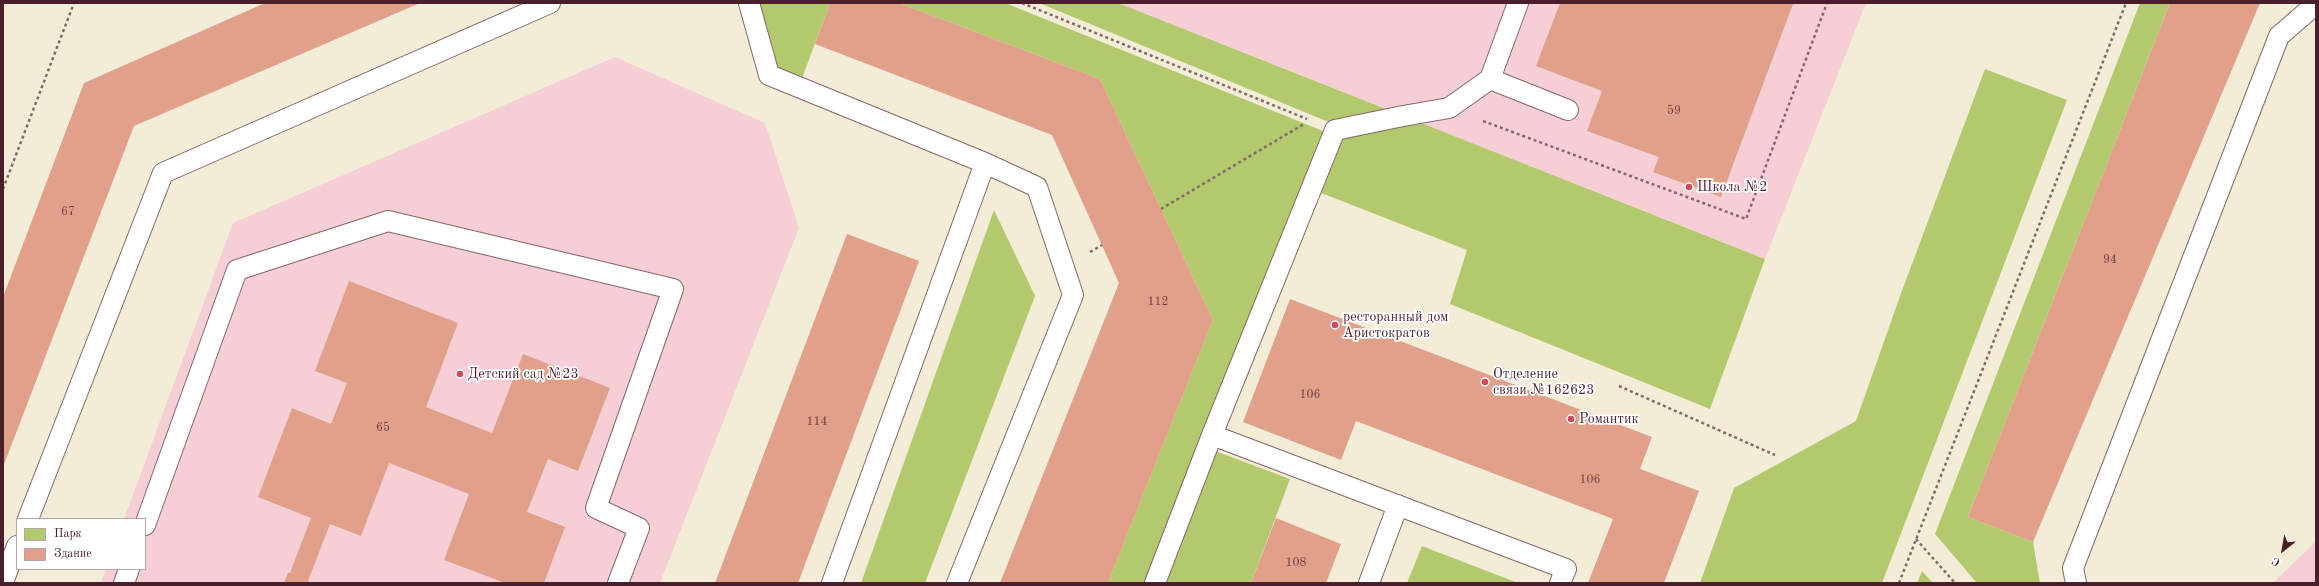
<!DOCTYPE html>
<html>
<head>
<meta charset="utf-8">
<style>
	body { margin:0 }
	#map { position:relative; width:2319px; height:586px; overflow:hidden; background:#f3edd8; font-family:"Old Standard TT",serif }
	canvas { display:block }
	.frame { position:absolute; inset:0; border:4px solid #4a1f2b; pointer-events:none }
	.legend { position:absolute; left:16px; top:518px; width:130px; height:52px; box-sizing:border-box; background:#fff; border:1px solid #b7a5aa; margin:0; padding:5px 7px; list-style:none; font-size:12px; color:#4a1f2b }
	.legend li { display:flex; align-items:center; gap:8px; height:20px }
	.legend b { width:20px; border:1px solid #b7a5aa }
	.north { position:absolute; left:2263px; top:530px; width:40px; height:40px; -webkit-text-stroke:3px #fff; paint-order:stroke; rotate:211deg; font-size:11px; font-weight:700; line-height:16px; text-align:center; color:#4a1f2b }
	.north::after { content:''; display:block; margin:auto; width:14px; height:18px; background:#4a1f2b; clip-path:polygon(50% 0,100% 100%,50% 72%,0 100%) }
</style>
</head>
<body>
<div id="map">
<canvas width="2319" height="586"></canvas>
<div class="frame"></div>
<ul class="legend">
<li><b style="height:11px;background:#b3c96e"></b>Парк</li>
<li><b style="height:11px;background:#e1a08a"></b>Здание</li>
</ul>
<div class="north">С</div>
</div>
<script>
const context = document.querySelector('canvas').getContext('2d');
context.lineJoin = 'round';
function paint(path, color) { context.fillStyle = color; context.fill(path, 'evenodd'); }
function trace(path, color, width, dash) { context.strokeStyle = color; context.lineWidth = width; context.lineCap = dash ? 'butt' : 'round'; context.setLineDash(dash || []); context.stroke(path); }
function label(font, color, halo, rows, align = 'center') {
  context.font = font + ' "Old Standard TT",serif'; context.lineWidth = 3.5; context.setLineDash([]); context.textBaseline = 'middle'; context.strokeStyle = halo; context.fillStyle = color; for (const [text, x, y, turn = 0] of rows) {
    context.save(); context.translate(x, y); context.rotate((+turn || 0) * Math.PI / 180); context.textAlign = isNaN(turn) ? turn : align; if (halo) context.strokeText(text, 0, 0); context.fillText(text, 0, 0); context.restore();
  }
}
paint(new Path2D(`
	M1118,3H1866L1765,259Z
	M615,57L765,123L799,228L660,583H101L106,569H145V519H124L233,223Z
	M2316,541V583H2273Z`), '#f6cfd6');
paint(new Path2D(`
	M754,3H830L801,81L773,71Z
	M899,3H1005L1328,133L1336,125L1039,3H1118L1765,259L1710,409L1450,304L1467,250L1306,187L1202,446L1290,479L1251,583H1108L1213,320L1100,79Z
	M2140,3H2170L1968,517L2033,542L2040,583H1977L1935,534Z
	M1985,69L2067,100L1882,583H1700L1734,488L1856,421L1900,296Z
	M994,210L1035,296L925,583H861Z
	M1422,546L1518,583H1407Z
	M1922,571L1933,583H1917Z`), '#b3c96e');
paint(new Path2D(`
	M265,3H420L134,126L3,467V297L84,83Z
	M830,3H899L1100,79L1213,320L1108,583H1000L1119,283L1052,135L815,44Z
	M1560,3L1793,4L1721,197L1653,172L1659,157L1587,131L1602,91L1536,66Z
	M2170,3H2260L2033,542L1968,517Z
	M847,234L919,261L798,583H715Z
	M349,281L458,323L426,407L492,433L523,354L610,388L578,471L548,459L527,512L565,527L544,583H505L444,560L469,494L389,463L361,536L330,524L308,581L313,583H284L288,573H290L311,518L258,497L292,408L331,424L347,383L315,371Z
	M1290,299L1652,437L1640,469L1699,491L1664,583H1588L1613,519L1356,421L1341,460L1243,422Z
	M1276,518L1341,544L1326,583H1251Z`), '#e1a08a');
const service = new Path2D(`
	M749,3L769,75L985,163L1037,187L1073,295L957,583
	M1490,79L1518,3
	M1212,435L1566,569L1560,583
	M28,519L163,173L550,3
	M145,525L237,270L388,221L673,289L596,508L639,528L618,583
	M3,582L17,546
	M124,583L129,569
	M832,583L985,163
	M1155,583L1212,435L1335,130L1403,116L1449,108L1490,79L1568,110
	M1369,583L1398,505
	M2076,583L2073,568L2279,36L2316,4`);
trace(service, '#856768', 22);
trace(new Path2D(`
	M1022,3L1307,119
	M1483,121L1746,219L1827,3
	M3,189L74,3
	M1161,209L1304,124
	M1090,252L1102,245
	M1619,386L1775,455
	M1916,539L1955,583
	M1899,583L2126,3`), '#856768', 2.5, [3, 3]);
trace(service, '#fff', 20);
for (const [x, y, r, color] of [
	[1689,187,4,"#d1495b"],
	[1335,325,4,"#d1495b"],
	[460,374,4,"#d1495b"],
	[1485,382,4,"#d1495b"],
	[1571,419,4,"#d1495b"]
]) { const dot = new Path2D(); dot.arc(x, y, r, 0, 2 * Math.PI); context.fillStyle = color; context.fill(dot); trace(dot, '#fff', 1.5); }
label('12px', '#703f43', null, [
	["59",1674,111],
	["67",68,212],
	["94",2110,260],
	["112",1158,302],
	["106",1310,395],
	["114",817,422],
	["65",383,428],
	["106",1590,480],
	["108",1296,563]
]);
label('14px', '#4a1f2b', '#fff', [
	["Школа №2",1697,187],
	["ресторанный дом",1343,317],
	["Аристократов",1343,333],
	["Детский сад №23",468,374],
	["Отделение",1493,374],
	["связи №162623",1493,390],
	["Романтик",1579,419]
], 'left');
</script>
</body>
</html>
